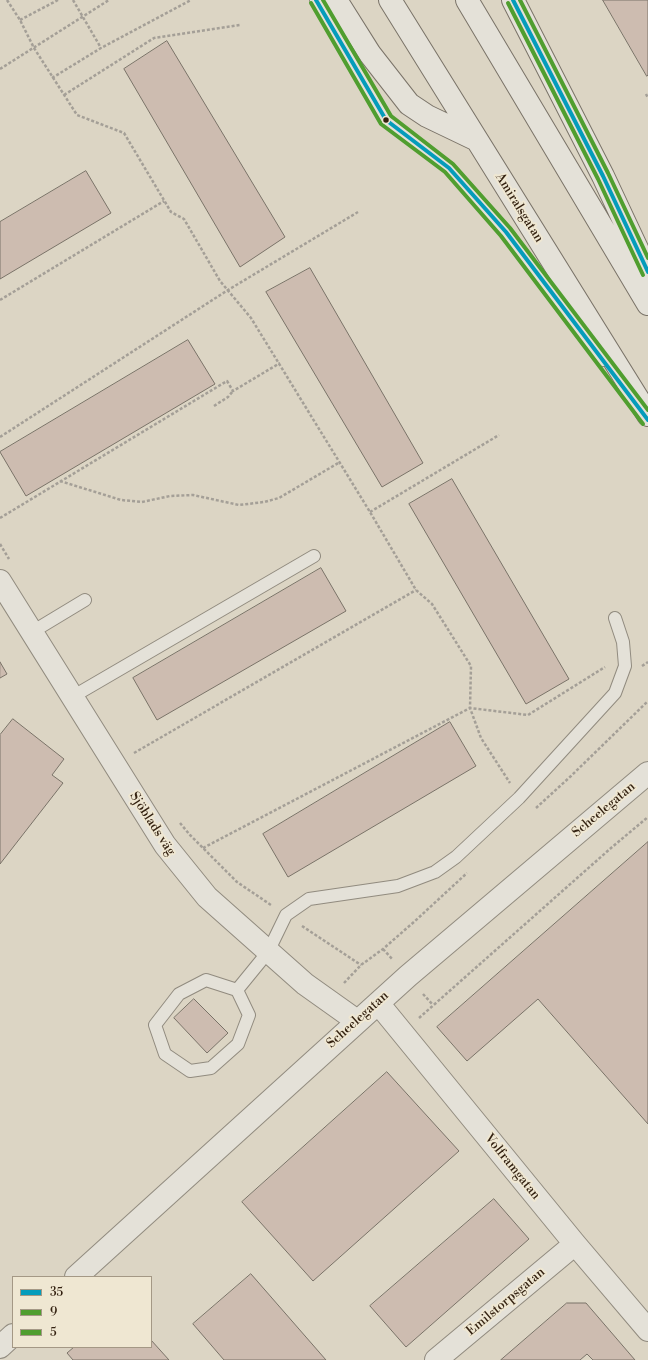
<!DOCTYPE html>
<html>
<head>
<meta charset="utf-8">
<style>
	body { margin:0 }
	#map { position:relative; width:648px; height:1360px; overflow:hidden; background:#dcd5c4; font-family:"Libre Bodoni",serif }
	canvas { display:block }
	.legend { position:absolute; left:12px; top:1276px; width:140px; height:72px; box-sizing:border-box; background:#efe7d2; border:1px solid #a49885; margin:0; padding:5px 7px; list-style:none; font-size:12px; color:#342211 }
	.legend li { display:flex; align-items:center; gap:8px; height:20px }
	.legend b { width:20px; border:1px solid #a49885 }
</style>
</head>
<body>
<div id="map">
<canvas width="648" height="1360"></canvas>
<ul class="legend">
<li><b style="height:5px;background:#059cbb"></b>35</li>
<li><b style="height:5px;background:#509e2f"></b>9</li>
<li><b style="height:5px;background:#509e2f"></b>5</li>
</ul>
</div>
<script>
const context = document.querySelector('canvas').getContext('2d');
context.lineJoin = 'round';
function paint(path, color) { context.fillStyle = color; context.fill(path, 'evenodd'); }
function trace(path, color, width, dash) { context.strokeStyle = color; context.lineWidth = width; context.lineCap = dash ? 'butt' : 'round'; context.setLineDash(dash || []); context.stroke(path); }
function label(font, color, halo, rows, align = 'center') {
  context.font = font + ' "Libre Bodoni",serif'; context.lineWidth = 4; context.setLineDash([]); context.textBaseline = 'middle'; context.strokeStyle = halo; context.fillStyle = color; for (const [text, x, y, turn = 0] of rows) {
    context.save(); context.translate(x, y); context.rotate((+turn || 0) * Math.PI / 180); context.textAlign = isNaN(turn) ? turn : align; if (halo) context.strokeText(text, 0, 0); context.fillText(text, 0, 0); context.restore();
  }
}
const building = new Path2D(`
	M603,0H648V75L647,76Z
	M167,41L285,237L240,267L124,69Z
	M86,171L111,213L0,279V222Z
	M310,268L423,463L382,487L266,292Z
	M188,340L215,384L26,496L0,452Z
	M452,479L569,679L526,704L409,504Z
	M321,568L346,611L157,720L133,678Z
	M0,662L7,674L0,678Z
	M13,719L64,759L52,775L63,783L0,864V735Z
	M450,722L476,766L288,877L263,834Z
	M648,842V1124L538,999L467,1061L437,1027Z
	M194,999L228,1033L207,1053L174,1018Z
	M387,1072L459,1151L313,1281L242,1202Z
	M494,1199L529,1239L406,1347L370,1306Z
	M251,1274L326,1360H224L193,1324Z
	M567,1303H586L635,1360H593L587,1354L580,1360H501Z
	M151,1340L169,1360H73L67,1353L74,1347H151Z`);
paint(building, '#cdbcb0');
trace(building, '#7a7368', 1);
const lane = new Path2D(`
	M316,0L386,120L449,168L506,232L603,360
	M32,632L85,600
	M72,697L314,556
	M237,990L249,1015L238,1044L211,1068L190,1071L165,1054L155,1025L179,994L206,980L237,990L268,952L286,915L309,899L398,886L435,872L456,857L519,798L615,693L625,666L623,642L615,618`);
const street = new Path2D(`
	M0,581L165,845L207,897L305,984L357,1021
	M378,1003L575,1244L648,1330
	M76,1277L408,976L648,773
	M0,1347L13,1335
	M436,1360L575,1244`);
const secondary = new Path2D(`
	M336,0L370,54L409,104L427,116L477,140
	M390,0L648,415
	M467,0L648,304
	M513,0L603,176L648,272`);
trace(lane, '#918b7f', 14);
trace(street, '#918b7f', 24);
trace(secondary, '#7a7368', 24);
trace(new Path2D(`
	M7,0L20,20L34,48L77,115L124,133L171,212L184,219L220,281L251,318L370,512L416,590L432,604L471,666L470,708L481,738L510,783
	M73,0L101,48
	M20,20L58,0
	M0,69L109,0
	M52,78L101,48L191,0
	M646,94L648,98
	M64,95L154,38L240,25
	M0,300L164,201
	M214,406L228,397L233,391
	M0,437L228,290L358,212
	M60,481L121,500L142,502L170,496L193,495L239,505L264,502L279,498L340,462
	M370,512L499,435
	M0,518L227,381L233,391L280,363
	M0,544L9,559
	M642,666L648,662
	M134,753L416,590
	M536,808L571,776L648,701
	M180,823L190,835L237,882L271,905
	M203,848L470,708L528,715L605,667
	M302,926L361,965
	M383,949L393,960
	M344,983L361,965L383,949L415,921L467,873
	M423,994L433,1005
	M419,1018L611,848L648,817`), '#a49f97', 2.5, [3, 2]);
trace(lane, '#e4e1d8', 12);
trace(street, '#e4e1d8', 22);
trace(secondary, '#e4e1d8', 22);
trace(new Path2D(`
	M316,0L386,120L449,168L506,232L648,420
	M513,0L603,176L648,272`), '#059cbb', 4);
trace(new Path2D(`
	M311,3L381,124L445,172L501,236L643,424
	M508,3L598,179L643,275`), '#509e2f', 4);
trace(new Path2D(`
	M323,0L391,116L453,164L510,228L648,410
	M520,0L608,173L648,258`), '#509e2f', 4);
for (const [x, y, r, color] of [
	[386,120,3.5,"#342211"]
]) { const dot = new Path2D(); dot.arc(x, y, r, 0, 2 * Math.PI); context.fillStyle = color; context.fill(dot); trace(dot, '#efe7d2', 1.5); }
label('13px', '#342211', '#efe7d2', [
	["Amiralsgatan",519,208,58],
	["Scheelegatan",604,810,-40],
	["Sjöblads väg",152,824,57],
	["Scheelegatan",358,1020,-42],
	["Volframgatan",512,1167,51],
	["Emilstorpsgatan",506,1302,-40]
]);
</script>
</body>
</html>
